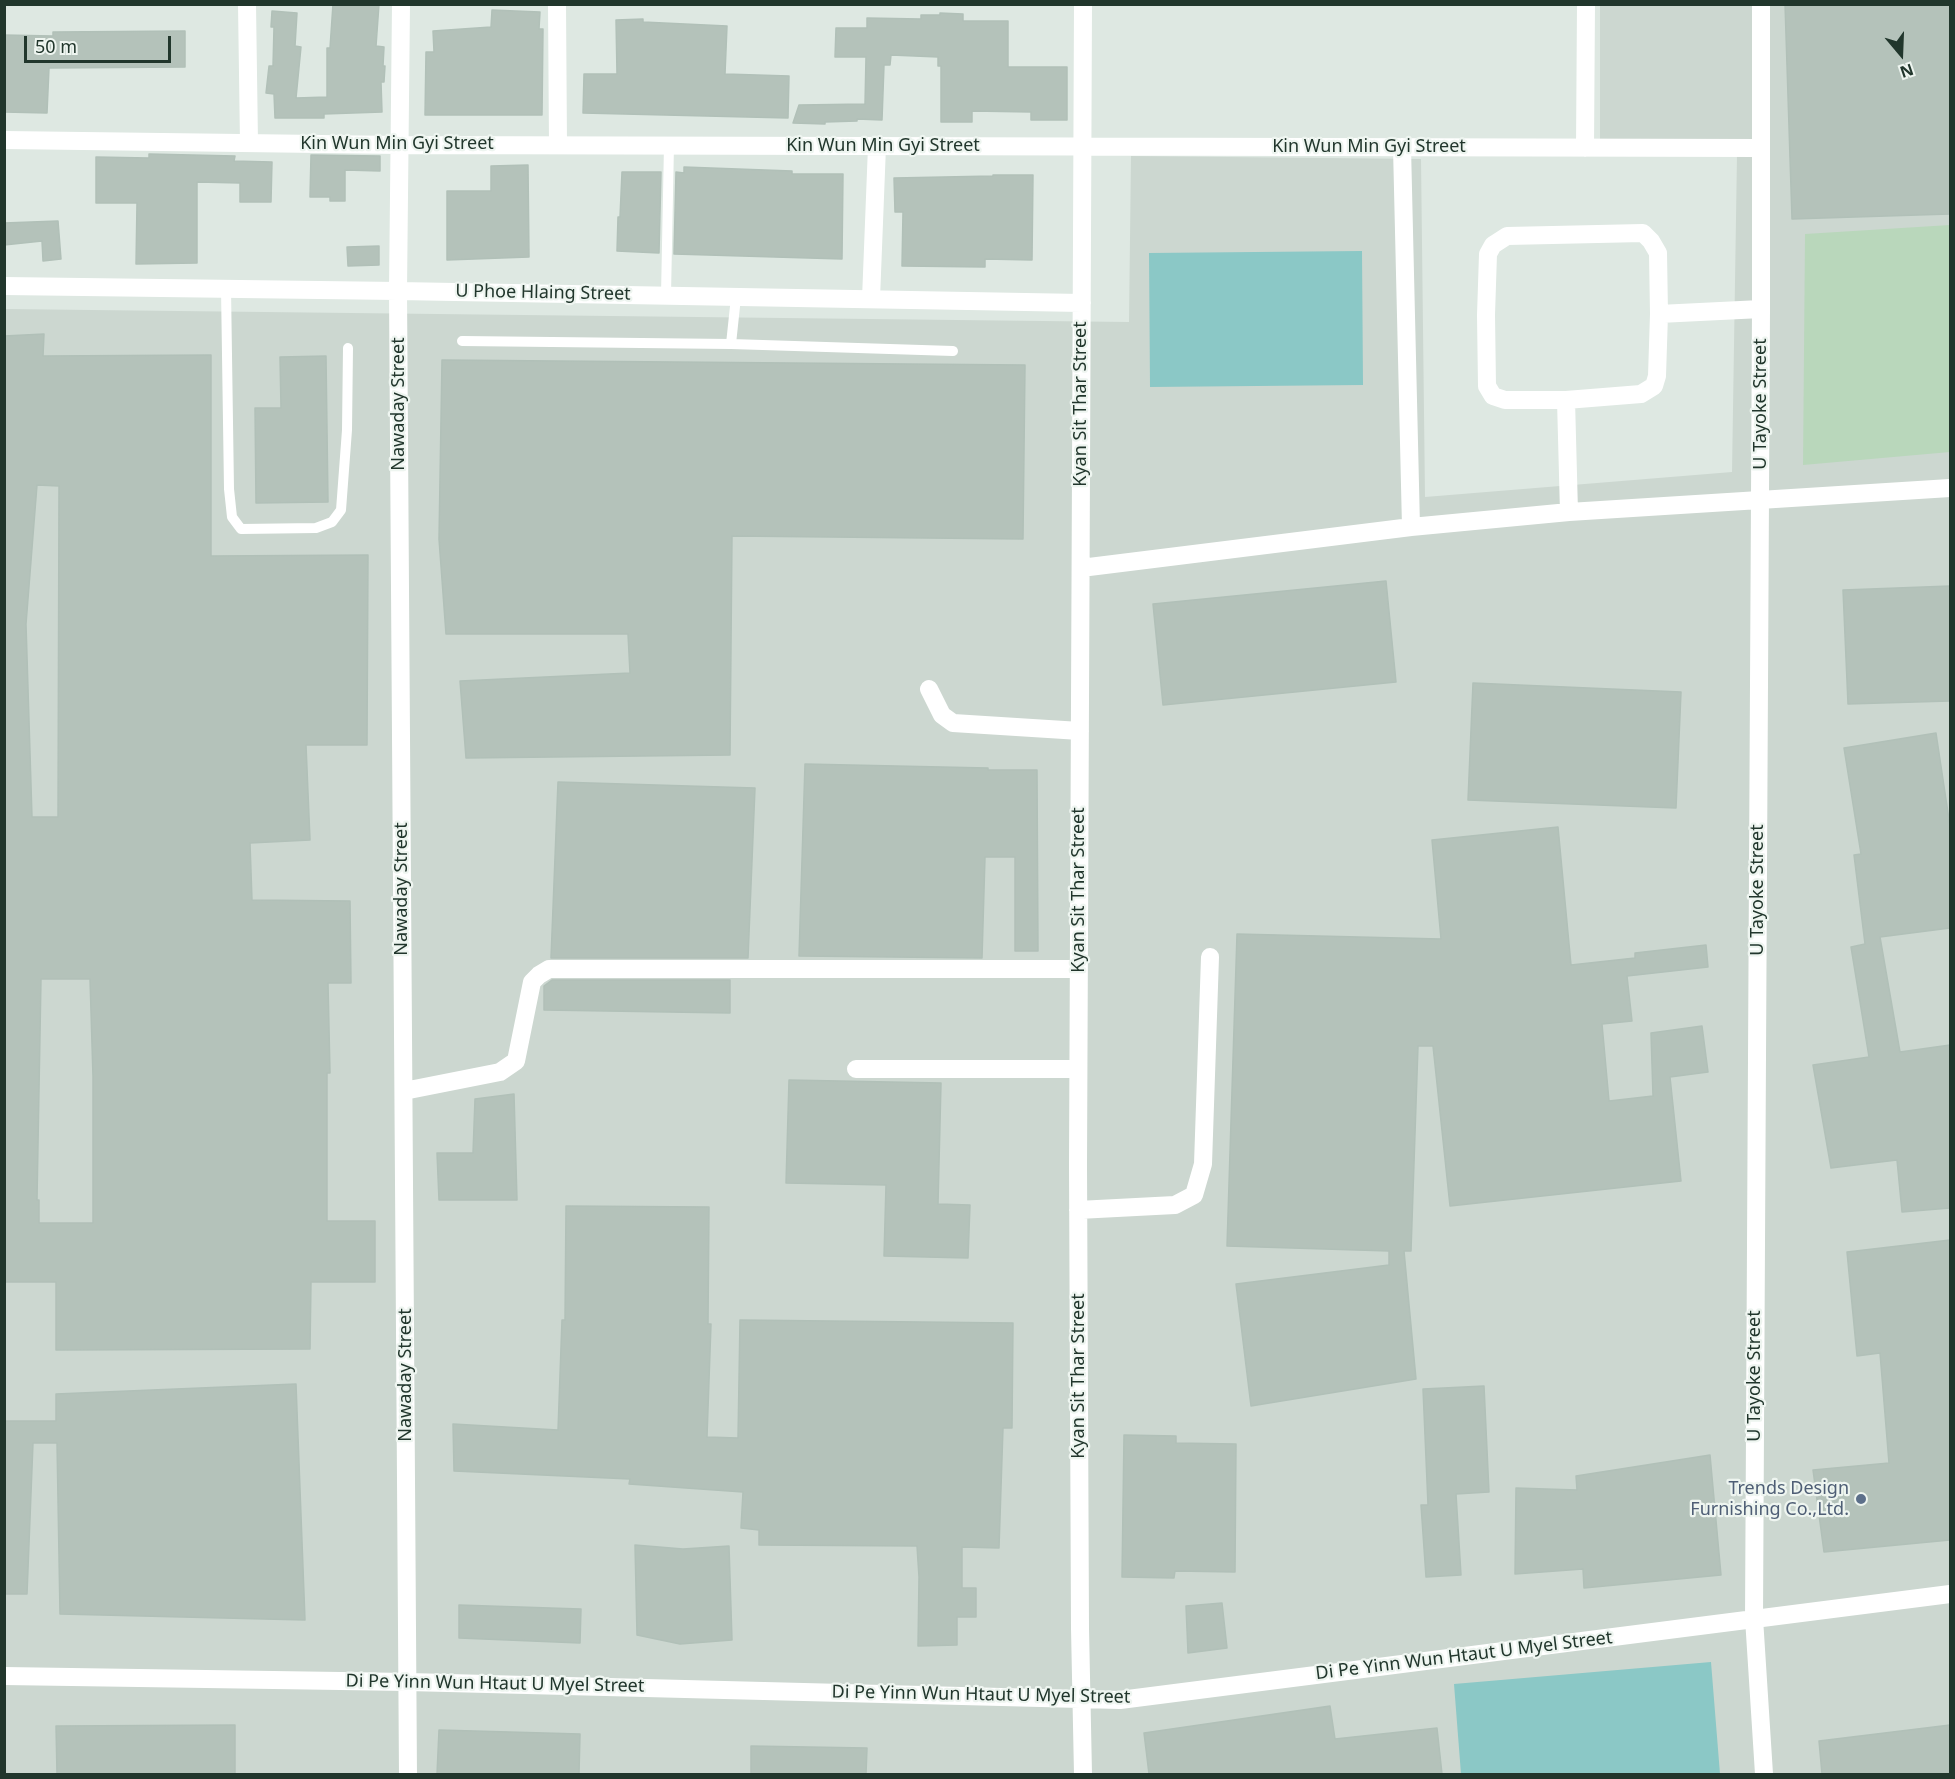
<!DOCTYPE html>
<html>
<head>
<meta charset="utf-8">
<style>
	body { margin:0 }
	#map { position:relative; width:1955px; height:1779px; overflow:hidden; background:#dee8e2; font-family:"Noto Sans",sans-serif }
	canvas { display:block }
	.frame { position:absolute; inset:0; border:6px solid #21362c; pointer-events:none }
	.north { position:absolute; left:1871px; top:24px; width:60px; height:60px; -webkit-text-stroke:4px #eef5f0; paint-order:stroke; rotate:161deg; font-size:16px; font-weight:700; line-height:24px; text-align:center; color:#21362c }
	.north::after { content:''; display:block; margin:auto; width:21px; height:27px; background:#21362c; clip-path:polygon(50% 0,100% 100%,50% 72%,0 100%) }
	.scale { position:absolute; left:24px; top:36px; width:147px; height:27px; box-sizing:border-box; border:3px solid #21362c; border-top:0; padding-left:8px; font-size:18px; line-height:21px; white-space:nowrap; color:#21362c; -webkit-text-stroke:4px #eef5f0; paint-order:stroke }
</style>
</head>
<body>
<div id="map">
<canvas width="1955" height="1779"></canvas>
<div class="frame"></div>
<div class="north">N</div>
<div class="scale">50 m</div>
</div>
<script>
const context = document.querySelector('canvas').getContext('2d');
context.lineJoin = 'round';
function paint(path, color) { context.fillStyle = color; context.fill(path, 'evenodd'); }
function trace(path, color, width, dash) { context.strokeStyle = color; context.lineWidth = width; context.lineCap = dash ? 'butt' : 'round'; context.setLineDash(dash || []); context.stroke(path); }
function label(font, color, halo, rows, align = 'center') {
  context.font = font + ' "Noto Sans",sans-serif'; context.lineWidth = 4.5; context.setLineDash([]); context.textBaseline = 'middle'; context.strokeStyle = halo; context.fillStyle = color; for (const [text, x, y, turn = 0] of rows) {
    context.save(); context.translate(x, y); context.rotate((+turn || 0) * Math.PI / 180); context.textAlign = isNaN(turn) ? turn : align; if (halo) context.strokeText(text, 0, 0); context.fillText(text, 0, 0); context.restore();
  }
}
paint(new Path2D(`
	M1600,5H1950V1774H5V309L1129,322L1131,156L1421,159L1425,497L1732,472L1737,155H1600Z`), '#ccd7d0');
paint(new Path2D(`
	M1950,225V452L1803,465L1805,234Z`), '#b9d7bb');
paint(new Path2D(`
	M1362,251L1363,385L1150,387L1149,253Z
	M1711,1662L1720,1774H1461L1454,1684Z`), '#8bc8c6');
const building = new Path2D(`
	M333,4H379L376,46L384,47L383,66H385L384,82H381L382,112L324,114V118H275L274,94L266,93L269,66H273L274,27H271L272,11L297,13L295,46L301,47L296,98L327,97V48H330Z
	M1785,4H1950V214L1792,219Z
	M492,10L540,12L539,29H543L542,115H425L426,52H434L433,31L491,27Z
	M940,13L963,14V21H1008V67H1067V120H1031V112L972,111V122H941V66H938V57L891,55L890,65H884L882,120L857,119V121L825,122V124L793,123L799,105L865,104L866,57H835L836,28H867V18L921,19V15H940Z
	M643,19V22L727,26L725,74L789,76L788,118L583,113L584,74H617L616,20Z
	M185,31V67L49,68L47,113L4,112V35L53,36V32Z
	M149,154L235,156L234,161L272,162L271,202H240V183L197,182V263L136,264L137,203H96V157L149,158Z
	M311,155L380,156V171L345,170V201H330V197H310Z
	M528,165L529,257L447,260V191H491V166Z
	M684,167L792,171V174H843L842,259L674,254L676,172L684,173Z
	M622,172H661L659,253L617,251L618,217H620Z
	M993,175H1033L1032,260L985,259V267L902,266L903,212H895L894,178L993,176Z
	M58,221L61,259L43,261L42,241L4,245V223Z
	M379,246V265L348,266L347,247Z
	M44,334L43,356L211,355V556L368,555L367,745H306L310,840L250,843L252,900L350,901L351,983H328L330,1073H327V1221H375V1282H311L310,1349L56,1350V1282H4V336ZM37,485L59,486L58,817H32L26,624ZM41,979H90L93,1077V1223H39V1200H37Z
	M326,356L328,502L256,503L255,408H281L280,357Z
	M442,360L1025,365L1023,539L732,536L730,755L466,758L460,681L630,673L628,634H446L439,539Z
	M1386,581L1396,682L1163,705L1153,604Z
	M1950,586V701L1848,704L1843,590Z
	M1473,683L1681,692L1676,808L1468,800Z
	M1936,733L1950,826V928L1880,937L1900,1052L1950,1045V1208L1902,1212L1897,1160L1831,1168L1813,1065L1869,1057L1851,947L1865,944L1854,855L1861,854L1844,748Z
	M805,764L988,768V770H1037L1038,951H1015V857H985L982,958L799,956Z
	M558,782L755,788L748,958H551Z
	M1558,827L1571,965L1635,958V953L1706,945L1708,967L1627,976L1632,1021L1602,1024L1609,1101L1653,1096L1651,1033L1702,1026L1708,1072L1670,1077L1681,1181L1450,1206L1433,1046H1418L1411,1251H1404L1416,1379L1251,1406L1236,1284L1389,1265V1251L1227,1246L1237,934L1441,939L1432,840Z
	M552,980H730V1013L544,1010V986Z
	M789,1080L941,1083L938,1204L970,1205L968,1258L884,1256L886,1185L786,1183Z
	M514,1094L517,1200H439L437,1153H473L475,1099Z
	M566,1206L709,1207L708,1324H711L707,1437L738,1438L740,1320L1013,1323L1012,1428H1003L999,1548L962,1547V1588H976V1617H957V1645L918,1646L919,1577L917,1546L759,1545V1530L741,1528L743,1492L629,1484L630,1479L454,1471L453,1424L558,1430L562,1320H565Z
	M1950,1240V1540L1824,1552L1813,1470L1889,1463L1880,1353L1857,1356L1847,1252Z
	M296,1384L305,1620L60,1614L57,1443H33L27,1594H4V1421H56V1394Z
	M1484,1386L1489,1492L1456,1494L1461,1575L1426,1577L1421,1505H1428L1423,1389Z
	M1124,1435L1176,1436V1443L1236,1444L1235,1572L1175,1571L1174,1578L1122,1577Z
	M1710,1455L1721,1575L1584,1588L1583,1569L1515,1574L1516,1488L1577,1490L1576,1476Z
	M635,1545L683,1549L729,1546L732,1640L680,1644L637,1635Z
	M1222,1603L1227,1648L1188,1653L1186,1606Z
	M459,1605L581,1609L580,1643L459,1638Z
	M1330,1706L1335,1739L1437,1728L1442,1774H1149L1144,1733Z
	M235,1725V1774H57L56,1726Z
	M1950,1725V1774H1822L1819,1741Z
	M439,1730L580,1734L579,1774H437Z
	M751,1746L867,1748L866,1774H751Z`);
paint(building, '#b4c2ba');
trace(building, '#b1c0b8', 1.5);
trace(new Path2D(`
	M226,288L229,489L232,517L241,529L316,528L332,522L341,510L347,430L348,348
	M666,295L669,145
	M462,341L731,344L953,351
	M731,344L736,297`), '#fff', 10);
trace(new Path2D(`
	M247,4L249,143
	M401,4L398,291L408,1774
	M557,4L558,145
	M1761,4V309L1754,1618L1764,1774
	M4,140L399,145L1761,148
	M1402,147L1411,527
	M1585,148L1586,4
	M1643,233L1651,241L1658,253L1659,314L1657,376L1654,386L1641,394L1566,400H1505L1493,396L1487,386L1486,315L1488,254L1493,245L1507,236Z
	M4,286L398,291L1082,303
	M871,299L877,146
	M1659,314L1761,309
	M1566,400L1569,512
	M1081,568L1411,527L1569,512L1950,488
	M929,689L942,715L953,723L1080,731
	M856,1069H1078
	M404,1091L500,1072L516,1061L532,982L539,975L549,969H1078
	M1078,1210L1175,1205L1194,1195L1203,1164L1210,957
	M4,1676L408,1682L1120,1700L1950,1594
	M1083,1774L1080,1628L1078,1165L1083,4`), '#fff', 18);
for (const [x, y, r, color] of [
	[1861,1499,6,"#5c6f8a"]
]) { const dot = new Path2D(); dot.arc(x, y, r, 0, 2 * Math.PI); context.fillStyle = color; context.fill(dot); trace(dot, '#eef5f0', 2); }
label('18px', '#21362c', '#eef5f0', [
	["Kin Wun Min Gyi Street",397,144],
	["Kin Wun Min Gyi Street",883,146],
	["Kin Wun Min Gyi Street",1369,147],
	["U Phoe Hlaing Street",543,293,1],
	["Nawaday Street",399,404,-90],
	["Kyan Sit Thar Street",1081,404,-90],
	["U Tayoke Street",1761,404,-90],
	["Nawaday Street",402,889,-90],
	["Kyan Sit Thar Street",1079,890,-90],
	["U Tayoke Street",1758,890,-90],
	["Nawaday Street",406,1375,-90],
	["Kyan Sit Thar Street",1079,1376,-90],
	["U Tayoke Street",1755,1376,-90],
	["Di Pe Yinn Wun Htaut U Myel Street",1464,1656,-7],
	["Di Pe Yinn Wun Htaut U Myel Street",495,1684,1],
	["Di Pe Yinn Wun Htaut U Myel Street",981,1695,1]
]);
label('18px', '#4e5e75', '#eef5f0', [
	["Trends Design",1849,1489],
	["Furnishing Co.,Ltd.",1849,1510]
], 'right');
</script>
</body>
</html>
